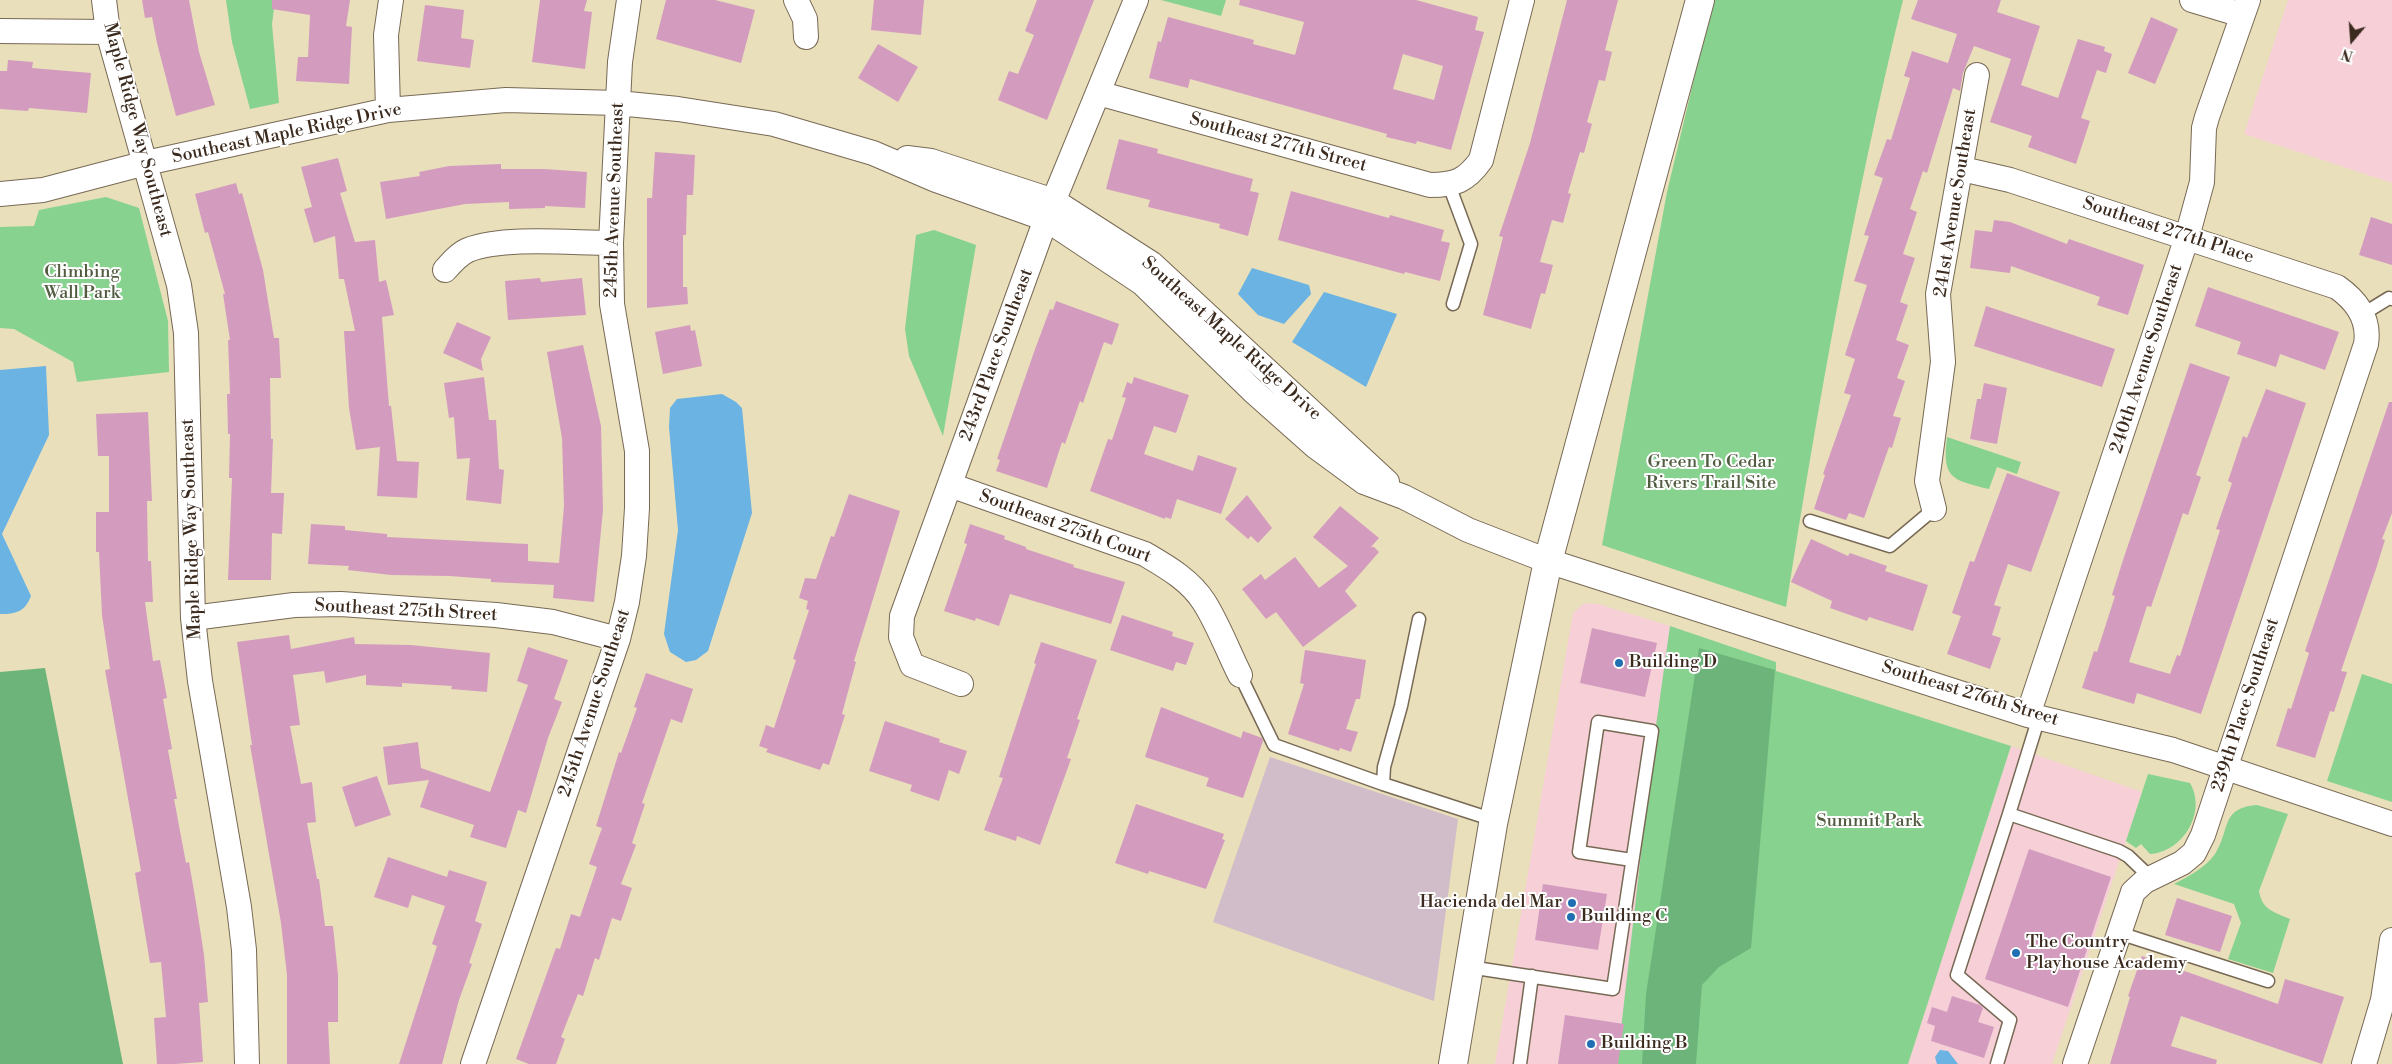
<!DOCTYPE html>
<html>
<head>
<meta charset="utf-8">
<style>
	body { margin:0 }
	#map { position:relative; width:2392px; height:1064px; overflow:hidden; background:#e9dfbb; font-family:"Libre Bodoni",serif }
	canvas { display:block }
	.north { position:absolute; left:2327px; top:15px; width:50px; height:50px; -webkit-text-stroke:4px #fff; paint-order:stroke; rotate:198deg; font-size:14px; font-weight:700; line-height:20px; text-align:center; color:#3b2a1e }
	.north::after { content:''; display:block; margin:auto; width:18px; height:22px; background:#3b2a1e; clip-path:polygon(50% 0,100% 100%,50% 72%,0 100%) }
</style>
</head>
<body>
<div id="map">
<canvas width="2392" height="1064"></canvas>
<div class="north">N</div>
</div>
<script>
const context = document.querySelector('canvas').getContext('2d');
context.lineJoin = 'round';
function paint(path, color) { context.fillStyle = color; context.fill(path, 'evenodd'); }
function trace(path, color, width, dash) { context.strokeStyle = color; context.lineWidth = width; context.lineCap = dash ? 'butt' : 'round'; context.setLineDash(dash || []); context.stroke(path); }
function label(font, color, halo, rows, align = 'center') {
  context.font = font + ' "Libre Bodoni",serif'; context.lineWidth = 4; context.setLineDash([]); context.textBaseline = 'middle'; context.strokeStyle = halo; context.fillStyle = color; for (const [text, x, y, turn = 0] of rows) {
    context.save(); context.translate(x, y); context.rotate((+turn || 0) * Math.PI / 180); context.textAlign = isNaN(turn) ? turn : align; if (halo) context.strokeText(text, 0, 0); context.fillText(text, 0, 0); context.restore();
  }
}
paint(new Path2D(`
	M2288,0H2392V183L2244,134Z
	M1584,603L1598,604L1670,626L1621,1064H1495L1573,613Z
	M2011,746L2142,792L2052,1064H1908Z`), '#f6cfd7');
paint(new Path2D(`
	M1270,757L1458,819L1434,1001L1213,922Z`), '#d1bdc9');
paint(new Path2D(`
	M226,0H275L272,24L279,103L250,109L232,42Z
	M1161,0H1226L1221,16Z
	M1713,0H1903C1854,200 1818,404 1786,607L1602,545L1667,192Z
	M106,197L139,208L168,321L169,372L77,382L73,362L14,329L0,328V227L34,226L39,210Z
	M934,230L976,245L943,436L909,356L905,329L916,235Z
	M1947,437L2021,462L2017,474L1997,467L1989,489C1951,480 1942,478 1947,437Z
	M1670,626L1776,662V671L2011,746L1908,1064H1617L1654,740Z
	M2362,674L2392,684V802L2327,781Z
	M2148,774L2190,783C2207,812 2183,852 2150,854L2141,844L2136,848L2126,841Z
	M2257,805L2288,814L2259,891C2262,910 2274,912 2290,919L2273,973L2228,959L2241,923L2234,904L2174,884C2189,876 2205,868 2215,854C2231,829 2220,808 2257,805Z`), '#87d28f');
paint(new Path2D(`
	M1699,648L1775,670L1751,948L1719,967L1702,985L1696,1064H1642L1646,994Z
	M45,668L123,1064H0V672Z`), '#6db47a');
paint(new Path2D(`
	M1252,268L1309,285L1311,294L1284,324L1258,315L1238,294Z
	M1324,292L1397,314L1366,387L1292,342Z
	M46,366L49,435L2,534L31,596C25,612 16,614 0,614V370Z
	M722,394L736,402L742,408L752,513L708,651L696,660L686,662L670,652L664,634L678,530L669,427L670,408L677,399Z
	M1940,1050L1948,1051L1958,1064H1937L1935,1057Z`), '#6ab3e2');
paint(new Path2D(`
	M142,0H189L199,52L215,105L176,116L157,43L152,17L145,18Z
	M272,0H350L346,26L352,27L349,84L296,81L298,57H308L310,15L272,9Z
	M540,0H587L584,11L592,12L585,69L532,62Z
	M666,0H715L755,10L741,63L656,39Z
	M874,0H924L921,35L871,30Z
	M1037,0H1094L1047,120L998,100L1009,71L1018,74L1034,35L1025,31Z
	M1240,0H1416L1478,17L1475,30L1484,32L1451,150L1417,141L1416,144L1386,137L1387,134L1190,79L1188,88L1149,78L1158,41L1161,42L1168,17L1254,40L1253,44L1295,55L1304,22L1239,5ZM1403,54L1443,66L1434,100L1393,89Z
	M1567,0H1618L1605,50L1612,52L1605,81L1599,80L1587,122L1592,124L1584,153L1580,152L1568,193L1571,194L1563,223L1552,220L1540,262L1553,265L1545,294L1541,293L1531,329L1483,315L1503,237L1499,236L1530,143Z
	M1918,0H2001L1997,12L2040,26L2021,85L2058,98L2078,39L2105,47L2104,51L2112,54L2106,73L2097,70L2081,118L2090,121L2076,164L2028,147L2032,136L1990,122L2011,59L1974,46L1963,73L1960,91L1953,88L1927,173L1923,171L1910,209L1917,212L1903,254L1915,258L1900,302L1908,305L1896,340L1909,345L1897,378L1905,381L1893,416L1901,418L1892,448L1889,447L1864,518L1849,513L1846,520L1814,509L1825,475L1823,474L1851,395L1844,393L1855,359L1845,355L1867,285L1854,281L1869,236L1864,235L1883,178L1874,175L1887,139L1891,140L1910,78L1904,76L1912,51L1948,63L1957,34L1911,19Z
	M425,5L464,10L461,38L474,40L470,68L417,61Z
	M2151,17L2178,29L2155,84L2128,73Z
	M878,44L918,67L898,102L858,78Z
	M8,60L33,62L32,68L91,73L87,113L29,108L28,111L0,109V71H7Z
	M1119,139L1158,149L1157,153L1253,179L1250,191L1259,193L1248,236L1219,228L1220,224L1148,207L1150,200L1106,189Z
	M655,152L695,155L693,195H687L686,235H683V287H687L688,304L647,308V198H652Z
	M338,158L347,191L340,193L355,242L375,240L379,282L386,280L394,315L382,317L389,406H391L397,461L419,462L417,498L377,496L380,447L356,450L349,408L344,331H355L344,279H339L335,236L314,243L304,209L312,207L301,167Z
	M501,164V169H544L587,172L585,208L545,206V208L509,209V202L465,204L386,219L380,182L420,176L419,172L449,166Z
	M236,183L239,194L242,193L263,270L274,338H279L281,378H270L271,439H273L271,493H284L282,534L272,533L271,580H228L232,478H229L230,434H228L227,394H230L228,340H230L223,294H225L208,232L205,233L195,194Z
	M1291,191L1389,218L1390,215L1444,230L1441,241L1450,243L1440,281L1405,272L1404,274L1278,240Z
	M2371,217L2392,224V265L2359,255Z
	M1994,220L2010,222L2067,244L2069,239L2144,265L2128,315L2097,305L2100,297L2011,266L2010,273L1970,268L1975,230L1992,232Z
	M540,278L541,282L582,278L586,315L508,320L505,281Z
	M2208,287L2339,332L2325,370L2280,354L2276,367L2237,354L2241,342L2195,326Z
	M1056,301L1119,324L1112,345L1104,342L1083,403L1080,401L1065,444L1062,442L1047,488L996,471L1000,460L997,459L1034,352L1050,309L1053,310Z
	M1986,306L2115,349L2102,387L1974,346Z
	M457,322L491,337L481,359L483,371L443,353Z
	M690,325L691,331L695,330L702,366L663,374L655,332Z
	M583,345L601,426L603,510L594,602L553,598L554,585L491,582V579L449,576L391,575L348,570L349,566L308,564L311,524L345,526V530L387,534V537L528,544V561L559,563L564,506L562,438L547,352Z
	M2190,363L2230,377L2196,475L2201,477L2188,515L2183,513L2151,607L2147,606L2129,662L2170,674L2177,655L2180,656L2220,530L2216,529L2232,483L2228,481L2243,436L2247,438L2266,389L2306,403L2201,714L2137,693L2134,704L2082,688L2094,651L2097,652L2115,596L2112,595L2124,557Z
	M484,377L489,420H496L499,469L504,470L501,504L466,500L470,458L457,459L454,417L449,418L444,383Z
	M1134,377L1189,395L1176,433L1154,426L1144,454L1193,471L1198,455L1237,468L1221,514L1177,499L1171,519L1165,517V519L1090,491L1108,439L1112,440L1126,398L1122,397L1127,382L1132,384Z
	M1984,383L2007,388L1997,444L1970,439L1977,399H1981Z
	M2389,402H2392V513L2382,539L2385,540L2376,569L2341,671L2347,672L2334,712L2330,711L2315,758L2276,746L2288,708L2291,709L2309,653L2305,651Z
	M148,412L152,501H147L148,561H151L153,602H145L153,661L160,660L167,698L163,699L172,749L168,750L177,799H174L186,863L189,862L196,903L204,955L208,1002L199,1003L203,1062L175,1064H157L154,1018L166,1017L161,962L150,963L135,873L141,871L105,670L110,669L102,615L99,552H96V512H109V456H98L96,414Z
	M2007,473L2060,492L2031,572L2008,564L1994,605L2001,607L1992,635L2001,638L1990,669L1947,654L1961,616L1952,613L1970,561L1974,562Z
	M849,494L900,511L854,661L856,662L842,714L845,715L829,765L823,763L820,770L766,752L768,749L759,746L766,725L774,728L796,660L793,659L809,610L806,609L808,601L799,598L805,578L816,579L831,536L834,537Z
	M1247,495L1272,528L1258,543L1251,536L1248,539L1225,519Z
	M1340,506L1379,538L1371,547H1374L1379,552L1345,591L1357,606L1303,647L1276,612L1266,619L1242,589L1261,574L1265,580L1295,557L1319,588L1348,566L1313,537Z
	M970,524L1005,536L1004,539L1026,547V549L1074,565L1073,567L1125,582L1111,624L1010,594L999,626L976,618L975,621L944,611L967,544L964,543Z
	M1811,539L1848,556L1850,553L1887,566L1885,571L1928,585L1913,631L1869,617L1867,621L1830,608L1832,601L1791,582Z
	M1122,615L1173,632L1172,636L1194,643L1186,665L1176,662L1173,671L1110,650Z
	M1592,628L1657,643L1645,697L1580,683Z
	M289,635L291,649L354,637L355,644L411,645L490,653L487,692L451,689L452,686L402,683V687L366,685V675L326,683L324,671L293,675L300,725L290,726L301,784L312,782L316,822L307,823L317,879H319L325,926H333L338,975V1022H328L330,1064H287V975L281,923L250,745H252L237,642Z
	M1041,642L1097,660L1077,719L1080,720L1067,758L1071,759L1040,845L1017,836L1016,841L984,830L1003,778L999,777L1036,664L1034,663Z
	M528,647L568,660L554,699L562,702L548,738L526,813L518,810L506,848L470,837L474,825L420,807L429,780L388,785L383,747L418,742L421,768L490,792L528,685L517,681Z
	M1305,650L1366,660L1360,699H1356L1346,729L1358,732L1351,752L1340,748L1339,751L1288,734L1304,684L1300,683Z
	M646,673L693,689L682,723L671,719L642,803L645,804L632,843L636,845L621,884L632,888L621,921L612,918L599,960L595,958L583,996L578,994L561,1037L565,1039L556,1064H529L516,1059L556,948L560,949L571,914L580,917L597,867L589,864L602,828L596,826L619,752L621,753L637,708L634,707Z
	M1161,707L1241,738L1243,731L1262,738L1263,741L1243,798L1206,786L1209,778L1145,757Z
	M885,721L940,739L939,742L967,751L959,774L949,770L939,801L910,791L912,785L869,771Z
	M377,776L391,815L355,827L342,787Z
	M1136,804L1224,834L1222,839L1225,840L1206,889L1149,871L1148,874L1115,863Z
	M2029,849L2111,877L2068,1007L1985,979Z
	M388,857L447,877L449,870L487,882L475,921L482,924L469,963L472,964L459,1000L442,1064H399L437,946L432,944L445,906L412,895L408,908L374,897Z
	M1543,884L1607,894L1598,950L1535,940Z
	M2177,898L2232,916L2220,952L2165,935Z
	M2142,956L2278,1004L2285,979L2344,997L2322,1064L2181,1016L2171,1046L2217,1060L2216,1064H2110L2130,997L2128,996Z
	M1952,996L1980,1005L1983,1008L1978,1022L1994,1027L1984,1058L1931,1041L1935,1026L1927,1023L1932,1007L1947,1012Z
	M1565,1015L1624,1024L1618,1064H1558Z`), '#d39cbf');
const service = new Path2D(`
	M1449,185L1471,244L1453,304
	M2363,314L2389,298L2392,299
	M1810,521L1890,546L1934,509
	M1419,619L1401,706L1384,767L1383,784L1494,820
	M1240,675L1274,745L1383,784
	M2039,717L2009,814L2119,851L2128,856L2151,878
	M2119,933L2268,981
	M1469,967L1613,989L1652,731L1598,722L1579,852L1632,860
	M1520,1064L1532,976
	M1997,1064L2010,1020L1957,975L2009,814`);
const minor = new Path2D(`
	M104,0L108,32L179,285L186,333L193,618L200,681L239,907L244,950L247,1064
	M796,0L805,19L806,37
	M2192,0L2242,15
	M0,31L108,32
	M1098,93L1430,185C1455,185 1466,181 1481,160L1522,0
	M388,110L386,35L391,0
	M907,158L931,161L1054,201L1152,264L1387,482
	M1962,169L2010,180L2337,287C2357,301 2370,319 2366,344L2203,835L2194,853L2182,863L2145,881L2133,892L2075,1064
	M0,194L43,190L146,163L388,110L506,100L618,103L678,109L774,124L873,153L936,180L1046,219L1142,283L1253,391L1315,446L1364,482L1404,497L1468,530L1548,561L2028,715L2173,750L2392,824
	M445,270C452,262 459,254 468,250C505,236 571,243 611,243
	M950,485L1145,554C1167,567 1190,580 1204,602C1218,624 1228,651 1240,675
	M1934,509L1927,481L1943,362L1938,294L1977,75
	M193,618L294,605L341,604L496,615L553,622L618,639
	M961,684L912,665L901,637L902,616L1046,219L1136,0
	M2028,715L2187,237L2202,182L2204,128L2207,117L2248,0
	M473,1064L618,639L627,602L634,556L637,508V451L612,304L611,243L620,62L629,0
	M2364,1064L2383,1000L2392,940`);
const primary = new Path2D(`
	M1453,1064L1493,824L1548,561L1700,0`);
trace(service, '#786955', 15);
trace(minor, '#786955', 26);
trace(primary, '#786955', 30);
trace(service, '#fff', 12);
trace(minor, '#fff', 24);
trace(primary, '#fff', 28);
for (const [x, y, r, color] of [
	[1619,663,5,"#1f6fb2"],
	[1572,903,5,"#1f6fb2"],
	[1571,917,5,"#1f6fb2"],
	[2016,953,5,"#1f6fb2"],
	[1591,1044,5,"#1f6fb2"]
]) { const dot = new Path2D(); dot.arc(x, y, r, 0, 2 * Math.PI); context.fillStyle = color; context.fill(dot); trace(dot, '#fff', 2); }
label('18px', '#3b2a1e', '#fff', [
	["Maple Ridge Way Southeast",137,130,75],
	["Southeast Maple Ridge Drive",287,134,-12],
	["Southeast 277th Street",1278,143,15],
	["245th Avenue Southeast",615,200,-88],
	["241st Avenue Southeast",1956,203,-81],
	["Southeast 277th Place",2168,231,18],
	["Southeast Maple Ridge Drive",1231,339,42],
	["243rd Place Southeast",997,355,-70],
	["240th Avenue Southeast",2147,359,-72],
	["Southeast 275th Court",1065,527,20],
	["Maple Ridge Way Southeast",192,529,-92],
	["Southeast 275th Street",406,611,3],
	["Southeast 276th Street",1970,694,17],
	["245th Avenue Southeast",595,703,-72],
	["239th Place Southeast",2246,705,-72]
]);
label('18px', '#525c40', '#fff', [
	["Climbing",82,273],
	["Wall Park",82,294],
	["Green To Cedar",1711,463],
	["Rivers Trail Site",1711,484],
	["Summit Park",1869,822]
]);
label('18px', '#3b2a1e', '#fff', [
	["Building D",1629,663],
	["Hacienda del Mar",1562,903,"right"],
	["Building C",1581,917],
	["The Country",2026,943],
	["Playhouse Academy",2026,964],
	["Building B",1601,1044]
], 'left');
</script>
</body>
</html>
